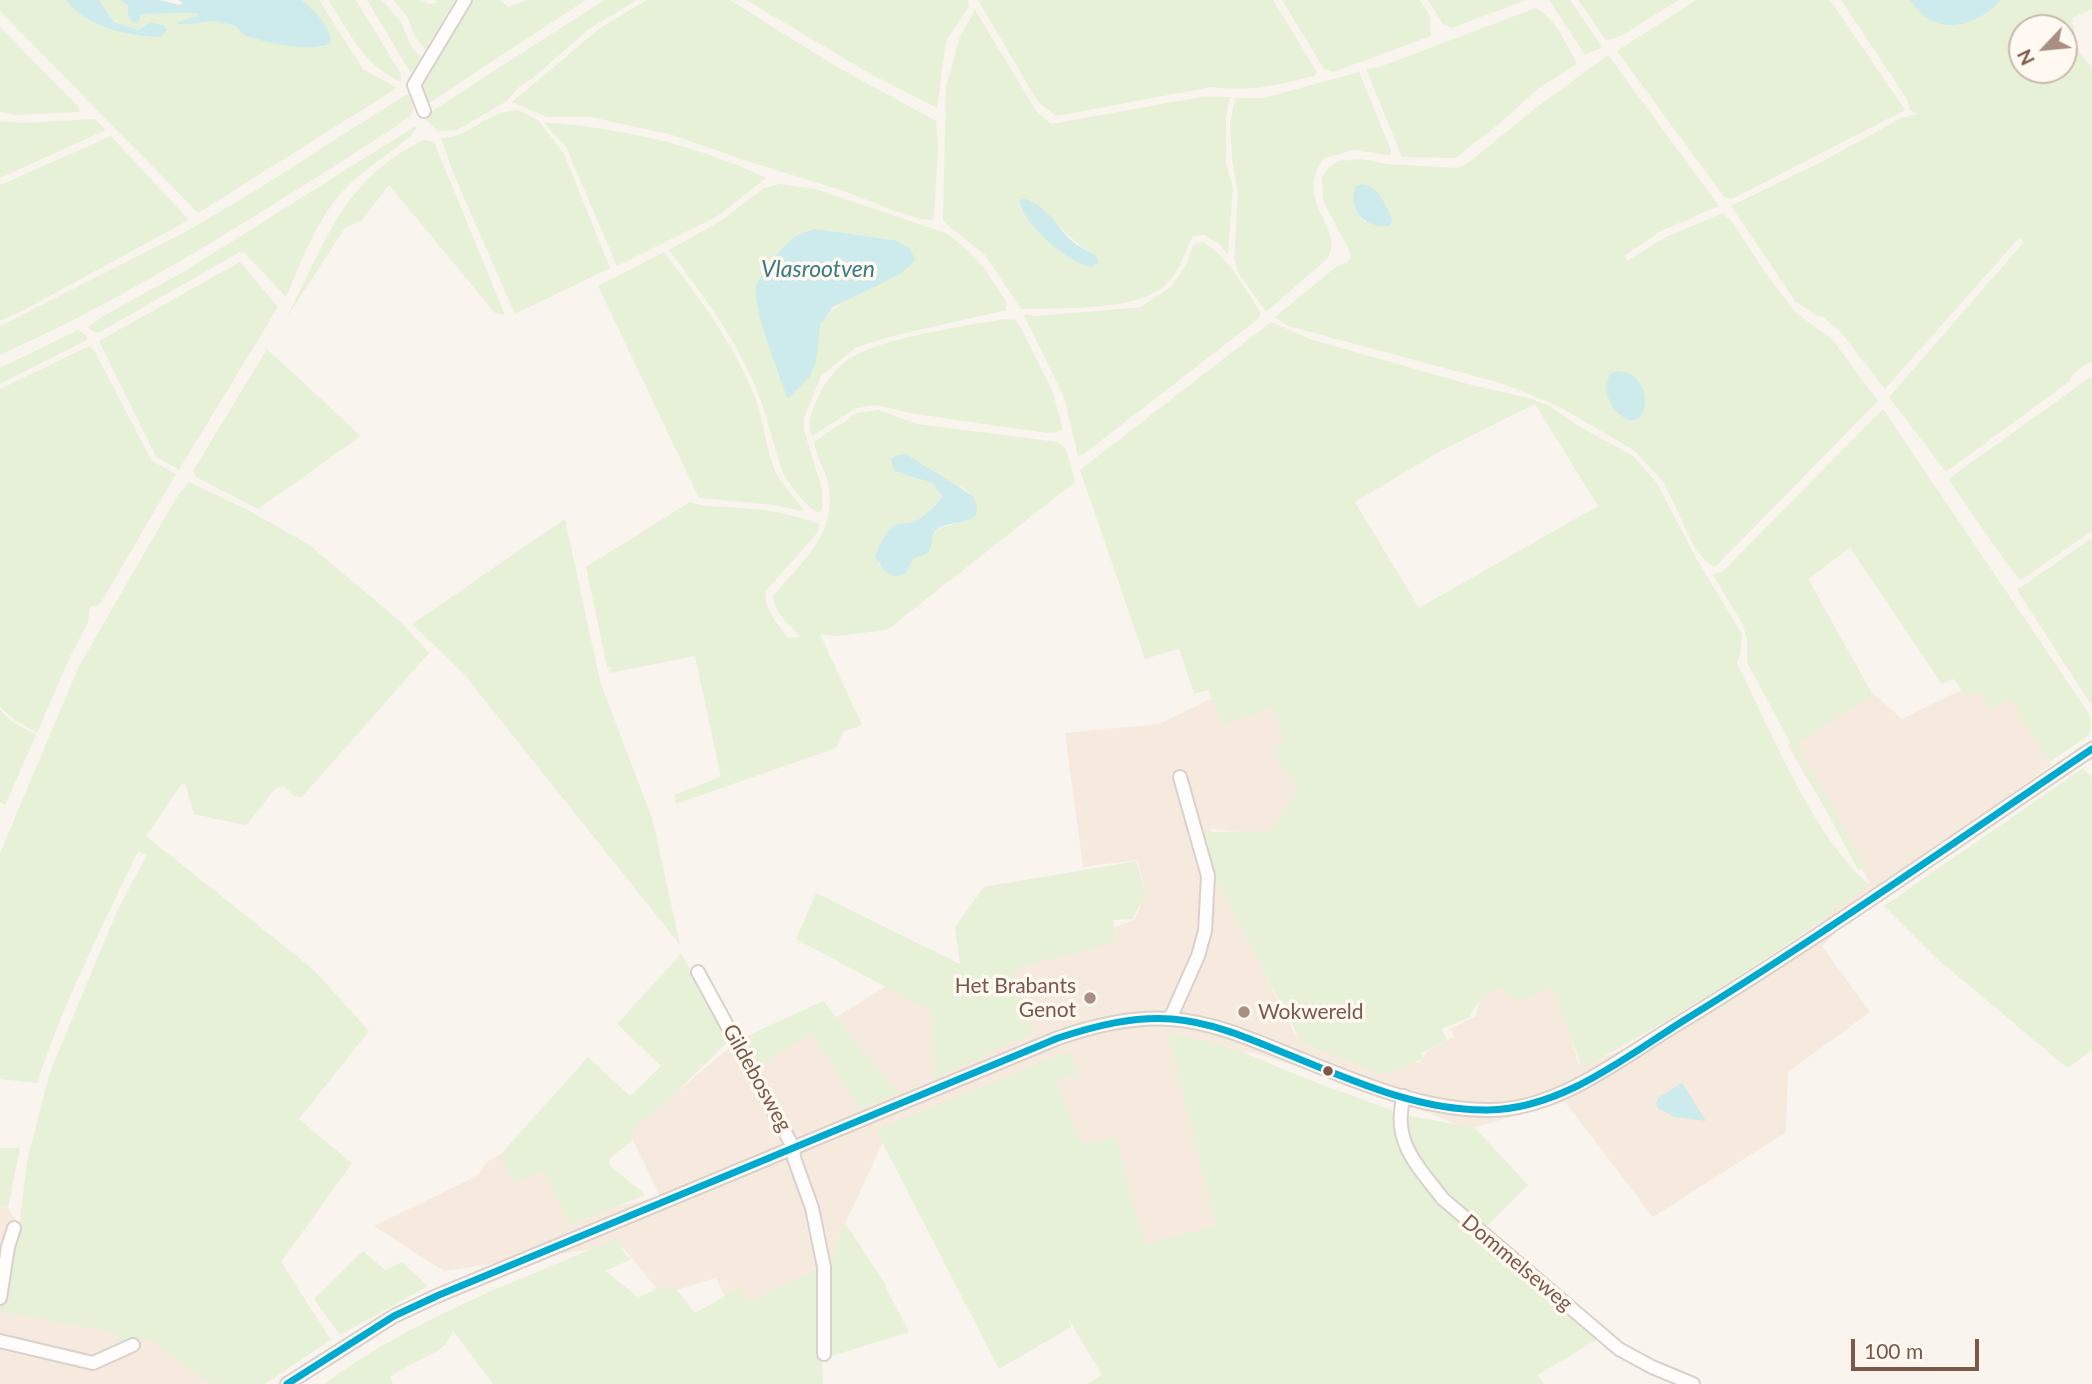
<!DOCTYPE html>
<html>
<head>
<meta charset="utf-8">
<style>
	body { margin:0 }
	#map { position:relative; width:2092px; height:1384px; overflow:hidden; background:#faf4ee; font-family:Lato,sans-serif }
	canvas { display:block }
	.north { position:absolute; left:2008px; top:14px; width:70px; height:70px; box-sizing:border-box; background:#fff9f1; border:2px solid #cbb9ad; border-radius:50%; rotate:244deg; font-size:19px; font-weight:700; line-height:28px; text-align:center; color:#7d5848 }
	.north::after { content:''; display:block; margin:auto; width:24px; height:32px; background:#a98f82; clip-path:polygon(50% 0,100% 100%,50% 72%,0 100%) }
	.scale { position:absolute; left:1851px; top:1339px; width:128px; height:32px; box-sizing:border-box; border:4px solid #7d5848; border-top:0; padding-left:9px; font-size:21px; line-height:24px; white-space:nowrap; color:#7d5848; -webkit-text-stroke:5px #fff9f1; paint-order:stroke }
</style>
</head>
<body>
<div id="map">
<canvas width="2092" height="1384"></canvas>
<div class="north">N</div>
<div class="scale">100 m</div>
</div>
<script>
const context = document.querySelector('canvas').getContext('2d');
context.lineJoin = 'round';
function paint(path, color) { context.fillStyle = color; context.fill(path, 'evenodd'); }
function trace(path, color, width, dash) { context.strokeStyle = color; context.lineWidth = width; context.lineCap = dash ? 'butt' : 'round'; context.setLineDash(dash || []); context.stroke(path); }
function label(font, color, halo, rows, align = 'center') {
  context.font = font + ' Lato,sans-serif'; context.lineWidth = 7; context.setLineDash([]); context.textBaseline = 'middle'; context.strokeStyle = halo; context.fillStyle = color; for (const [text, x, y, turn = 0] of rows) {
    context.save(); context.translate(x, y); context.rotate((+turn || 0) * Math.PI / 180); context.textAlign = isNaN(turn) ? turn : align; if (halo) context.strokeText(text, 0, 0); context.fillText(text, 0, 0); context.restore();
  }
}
paint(new Path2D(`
	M1978,682L2016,693L2051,765L1886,883L1822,946L1870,1012L1788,1072L1786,1132L1653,1217L1565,1102L1468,1129L1369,1088L1257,1054L1177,1042L1220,1229L1078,1265L887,1133L839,1237L829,1282L736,1318L716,1278L661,1294L621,1245L444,1271L374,1226L477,1176L486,1162L511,1149L549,1161L576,1217L660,1196L629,1132L742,1037L754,1061L805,1036L890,984L1010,969L1116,941L1115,927L1134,920L1146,894L1137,860L1083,867L1065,733L1159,724L1223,693L1273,698L1304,793L1277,835L1210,829L1221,883L1295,1035L1419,1063L1429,1049L1454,1037L1450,1029L1476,1016L1481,994L1506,981L1553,979L1579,1065L1647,1042L1733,990L1870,883L1787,745L1873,693L1902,719Z
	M0,1207L8,1208L19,1224L211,1384H0Z`), '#f6e9de');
paint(new Path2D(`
	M0,0H66C86,24 117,33 147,37H152L163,25L151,22L138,30L114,22L99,0H120L128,5L129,18L144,14L196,13L197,18L183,25C198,21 223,17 237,27C242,31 244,35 251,37C274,42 298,48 322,47L323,22L302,0H319L363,69L397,88L198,213L0,11Z
	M328,0H356L401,74V82C364,66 349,32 328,0Z
	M367,0H382L401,22L411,46L422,58L412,72H410Z
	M393,0H421L429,4L437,3L435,0H455L426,50L415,37L407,16Z
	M470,0H500L508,7L528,0H586L429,103C425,99 422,94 423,88C423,69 459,18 470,0Z
	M604,0H637L589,29L532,79L520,86L507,101L457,130L438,131L427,121L426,115Z
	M647,0H730L832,64L936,121L938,147L934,216L932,220L920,219L895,211L847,192L750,162L672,135L591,117H547L512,102L600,28Z
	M746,0H968L969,7L946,41L937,108L869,73Z
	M978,0H1273L1317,72L1314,76C1278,85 1250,92 1211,87L1056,116L1038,102Z
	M1282,0H1420L1430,16L1431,36L1333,72L1324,69Z
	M1428,0H1526L1452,28L1443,24Z
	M1549,0H1570L1602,47L1585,55Z
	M1578,0H1679L1619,37L1606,40Z
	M1696,0H1830L1905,110L1732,199L1724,197L1617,51Z
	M1841,0H1910C1934,38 1975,29 2001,0H2092V9L2072,18L2075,34L2067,38L2092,68V363H2088L2073,374L2070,381L1946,472L1889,397L2023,243L2020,237L1885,389L1839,330L1823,317L1815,315L1795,301L1731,206L1825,160L1901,118L1918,114L1910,110L1907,99ZM2022,28H2064V70H2022Z
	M1536,8C1555,18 1567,45 1577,64L1540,87L1499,124L1455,158L1402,157L1366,69L1379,67Z
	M975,10L1037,112L1051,124L1201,97H1230L1226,117V164L1233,187L1228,255L1220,245L1205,235L1193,236C1184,254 1179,274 1163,287C1136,311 1057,308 1021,309L985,255L943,221V216L946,87L960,36ZM1032,201C1053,217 1068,239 1090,252L1079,262L1047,240L1020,208Z
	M0,27L80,108L78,112L15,115L0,112Z
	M1608,55L1719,206L1661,231L1625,255L1627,261L1666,237L1723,213L1733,223L1764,271L1796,313L1832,339L1878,401L1715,567L1708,563L1696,550L1664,483L1635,451L1558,406L1504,384L1288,326L1275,317L1336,267L1346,263L1351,258L1349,250L1323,201L1322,177L1329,168L1338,161L1363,159L1387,164L1456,168L1467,164L1529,113ZM1362,184C1379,185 1385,207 1393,220L1365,222C1353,212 1352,199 1356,186Z
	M1359,72L1391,150L1390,155L1354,150L1324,158C1292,202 1345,226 1328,258L1266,312L1239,274L1234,259L1238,195L1232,158L1230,123L1235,98H1264Z
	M405,95H409L414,108L410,116L394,128C266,209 139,293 0,355V326L187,231L255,191Z
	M518,110L538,120L564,154L610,268L515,314L454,175L441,138C469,139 485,111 518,110Z
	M95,119L106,130L0,178V121L21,123Z
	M543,122C619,128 696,144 766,178L718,216L617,266L566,147Z
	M414,127H417L411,136C389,154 363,170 343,191C316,220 302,261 286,297L245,253L240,252L100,332L96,333L88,327L105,315L185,271Z
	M111,136L188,219L187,221L24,310L0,321V185Z
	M424,140L434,142L505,315L495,313L389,185L362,220L345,228L287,317C325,244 343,178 424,140Z
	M779,184L815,189L946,233L965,248L985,269L1006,301V310L893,336L857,347L821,376L804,418V430L822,489V509L818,512C806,508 785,479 781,468C773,444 768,419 759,396C739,342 703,296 669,250L722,220L764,188ZM814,229L894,240L900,274C876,286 833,301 821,324C810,346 821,367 799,385L777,370L758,305Z
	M1202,242C1227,253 1245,290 1261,313L1258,319L1084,454L1078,456L1064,397L1023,314L1037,316L1141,307L1171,287L1187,263L1193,245Z
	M664,252C699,297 734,344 755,397C765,422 765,451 777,475C784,487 795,498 803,509L801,511L774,505L699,498L598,286Z
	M240,262L278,307L179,470L156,457L99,341Z
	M1003,319L1015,320L1022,330L1052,390L1063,429L1057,432L1046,433L909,413L878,405L856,408L812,436C807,423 811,412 817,400C825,380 840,362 860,353C902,334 958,328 1003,319Z
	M1271,322L1313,340L1468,384L1532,399L1550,406L1575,424L1633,456L1657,483L1696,558L1742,634L1741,651L1737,663C1770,729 1814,839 1870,885C1782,951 1679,1017 1582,1068L1553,988L1517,1001L1501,987C1484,994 1477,1001 1470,1017L1442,1029L1447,1040L1421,1053L1422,1059L1383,1075L1301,1042L1217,881L1203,832L1270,831L1299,789L1272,752L1284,739L1273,707L1223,725L1208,690L1194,694L1179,649L1145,659L1080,470ZM1535,404L1598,506L1419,608L1355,502L1435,454Z
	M78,330L87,336V340L0,384V368Z
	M89,346L94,350L152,461L176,474L102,601L98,606H90L88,622L68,661L37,733L15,720L0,707V389Z
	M267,349L361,436L258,509L196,477L193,471Z
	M2092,376V531L2021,580L2012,571L1948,479Z
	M1883,409L2085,708C2092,718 2092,723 2089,735L2050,762L2009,698L1992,710L1978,690L1966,697L1954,679L1942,684L1850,548L1808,579L1873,695L1797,743L1865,867L1858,870L1747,662V639L1743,625L1713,575L1723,571Z
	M879,410L917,424L1058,442L1066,449L1075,482L887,630L836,636L820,634L862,725L843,732L836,748L676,804L674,795L721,777L695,656L609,673L611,667H607L586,567L690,502C708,508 725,506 744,508C769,510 796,515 819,524L818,532L766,591C763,610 778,623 788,638L801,637C789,623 775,615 773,596C801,562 835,537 829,489C828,473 816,459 814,442L857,413ZM894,471L964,488L973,496L976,506C972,511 967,520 960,522C944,529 933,523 932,546L913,559L906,573L895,577L878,564L899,524C901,524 910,524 911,524C918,522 939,502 942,496L932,483Z
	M189,482L246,509L308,544L402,623L429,653L302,797L294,796L284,786L276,788L248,823L244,825L194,814L185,783L181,785L146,836L313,969L369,1031L299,1119L352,1163L281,1262L331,1340L265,1384H211L147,1338L117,1351L115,1332L1,1312L17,1245L27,1161L50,1072L117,911L147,855L138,851C102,927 64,1002 37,1083L0,1079V853L79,666L178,495Z
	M565,519L600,681L653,821L680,945L463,673L412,624Z
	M2092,538V706L2017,590Z
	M0,710L13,722L36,735L5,805L0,802Z
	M2083,768L2092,777V1050L2071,1066L2066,1067L1936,958L1884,906Z
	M1136,861L1146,895L1132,919L1113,920L1117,942L1013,969L1033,1033L935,1079L931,1011L796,939L816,893L960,964L955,927L984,887Z
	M681,954L731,1039L660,1108L633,1129L632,1141L609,1159L610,1166L646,1195L570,1225L544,1170L514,1183L500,1155L588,1057L630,1096L661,1066L617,1024Z
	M823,1001L899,1094L860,1109L812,1033L758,1066L743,1038Z
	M1168,1034L1211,1042L1237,1050L1320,1084L1392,1110L1395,1132L1410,1162L1598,1339L1538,1375L1544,1384H1087L1102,1375L1068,1318L1071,1327L999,1369L876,1130L1069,1051L1079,1073L1055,1081L1081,1142L1096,1144L1115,1135L1145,1244L1216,1226Z
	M1406,1115L1475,1128L1528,1185L1484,1229C1451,1201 1404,1163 1406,1115Z
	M0,1148H20L8,1208L0,1207Z
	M844,1221L886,1285L885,1286L909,1332L832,1356L828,1276Z
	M618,1238L625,1254L632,1259L606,1271L638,1297L662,1287L665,1290L673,1285L695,1313L740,1288L748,1302L817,1269L823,1384H493L453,1331L446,1344L439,1350L390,1376L393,1384H324C412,1319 518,1280 618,1238Z
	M363,1251L385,1270L402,1262L428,1286L340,1335L314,1299Z`), '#e7f1d7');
paint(new Path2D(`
	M66,0H99L114,22L138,30L151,22L163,25L167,30L161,37C128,37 87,27 66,0Z
	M120,0H159L180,5L183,3L178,0H302C314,12 331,25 331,43C312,53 267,43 247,36C241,34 239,28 235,26C231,24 223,23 219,22C205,19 188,28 176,23L197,16L196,13L144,14L140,15V20L134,23L128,16V5Z
	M1910,0H2001C1975,29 1934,38 1910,0Z
	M1362,184C1379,185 1386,207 1393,220L1389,226C1365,229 1347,210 1356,186Z
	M1020,198C1044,201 1056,226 1072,241C1079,247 1089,251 1097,257L1099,263C1094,265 1093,267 1088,266C1068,263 1016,218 1020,198Z
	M815,229L894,240L909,248L915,259L911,265L900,274L833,307L820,325L816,362L810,376L788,399C779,375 754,311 756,289C756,278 781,248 790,241C797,234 806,232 815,229Z
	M1617,371C1655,372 1652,434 1623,417C1618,413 1614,411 1612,405C1605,393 1605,387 1610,374Z
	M906,454L973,496L977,506L976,515C965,525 951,521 939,528C929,534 935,545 928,552C924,556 918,556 913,559L906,573L895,577L883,569L875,556C879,547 884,534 892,527C898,522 907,525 914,522C920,520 940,502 942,496L932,483L894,471L891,459L897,455Z
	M1682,1083L1706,1121L1674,1117L1658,1108L1656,1103L1658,1098Z`), '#cdebec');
const minor = new Path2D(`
	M424,111L414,85L465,0
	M698,972L793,1147L794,1158L812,1208L824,1267V1354
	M1170,1019L1198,956L1205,931L1208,876L1180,777
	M1404,1096C1391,1141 1417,1165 1443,1199L1619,1349L1652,1367L1693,1384
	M0,1298L8,1247L14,1228
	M0,1341L93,1363L133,1345
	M287,1384L394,1316L439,1295L1058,1038C1095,1025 1133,1016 1172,1019C1216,1023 1253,1040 1293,1056C1354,1081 1422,1110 1488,1110C1555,1111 1617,1061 1671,1028C1815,941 1952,843 2092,749`);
trace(minor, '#d9d1cc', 16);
trace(minor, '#fefdfc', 12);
trace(new Path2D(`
	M287,1384L394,1316L439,1295L1058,1038C1095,1026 1133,1016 1172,1019C1209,1022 1243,1036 1277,1050C1344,1077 1415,1111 1488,1110C1564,1109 1629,1054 1691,1016C1827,932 1959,839 2092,749`), '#00a9ce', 7);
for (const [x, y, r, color] of [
	[1090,998,7,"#a98f82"],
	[1244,1012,7,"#a98f82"],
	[1328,1071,6,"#7d5848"]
]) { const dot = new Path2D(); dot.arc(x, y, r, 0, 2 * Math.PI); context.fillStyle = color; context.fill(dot); trace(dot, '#fff9f1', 2.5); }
label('21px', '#7d5848', '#fff9f1', [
	["Het Brabants",1076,986],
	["Genot",1076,1010],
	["Wokwereld",1258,1012,"left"]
], 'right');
label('21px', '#7d5848', '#fff9f1', [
	["Gildebosweg",757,1078,61],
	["Dommelseweg",1517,1263,40]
]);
label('italic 23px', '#3a7c84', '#fff9f1', [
	["Vlasrootven",818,270]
]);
</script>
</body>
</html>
